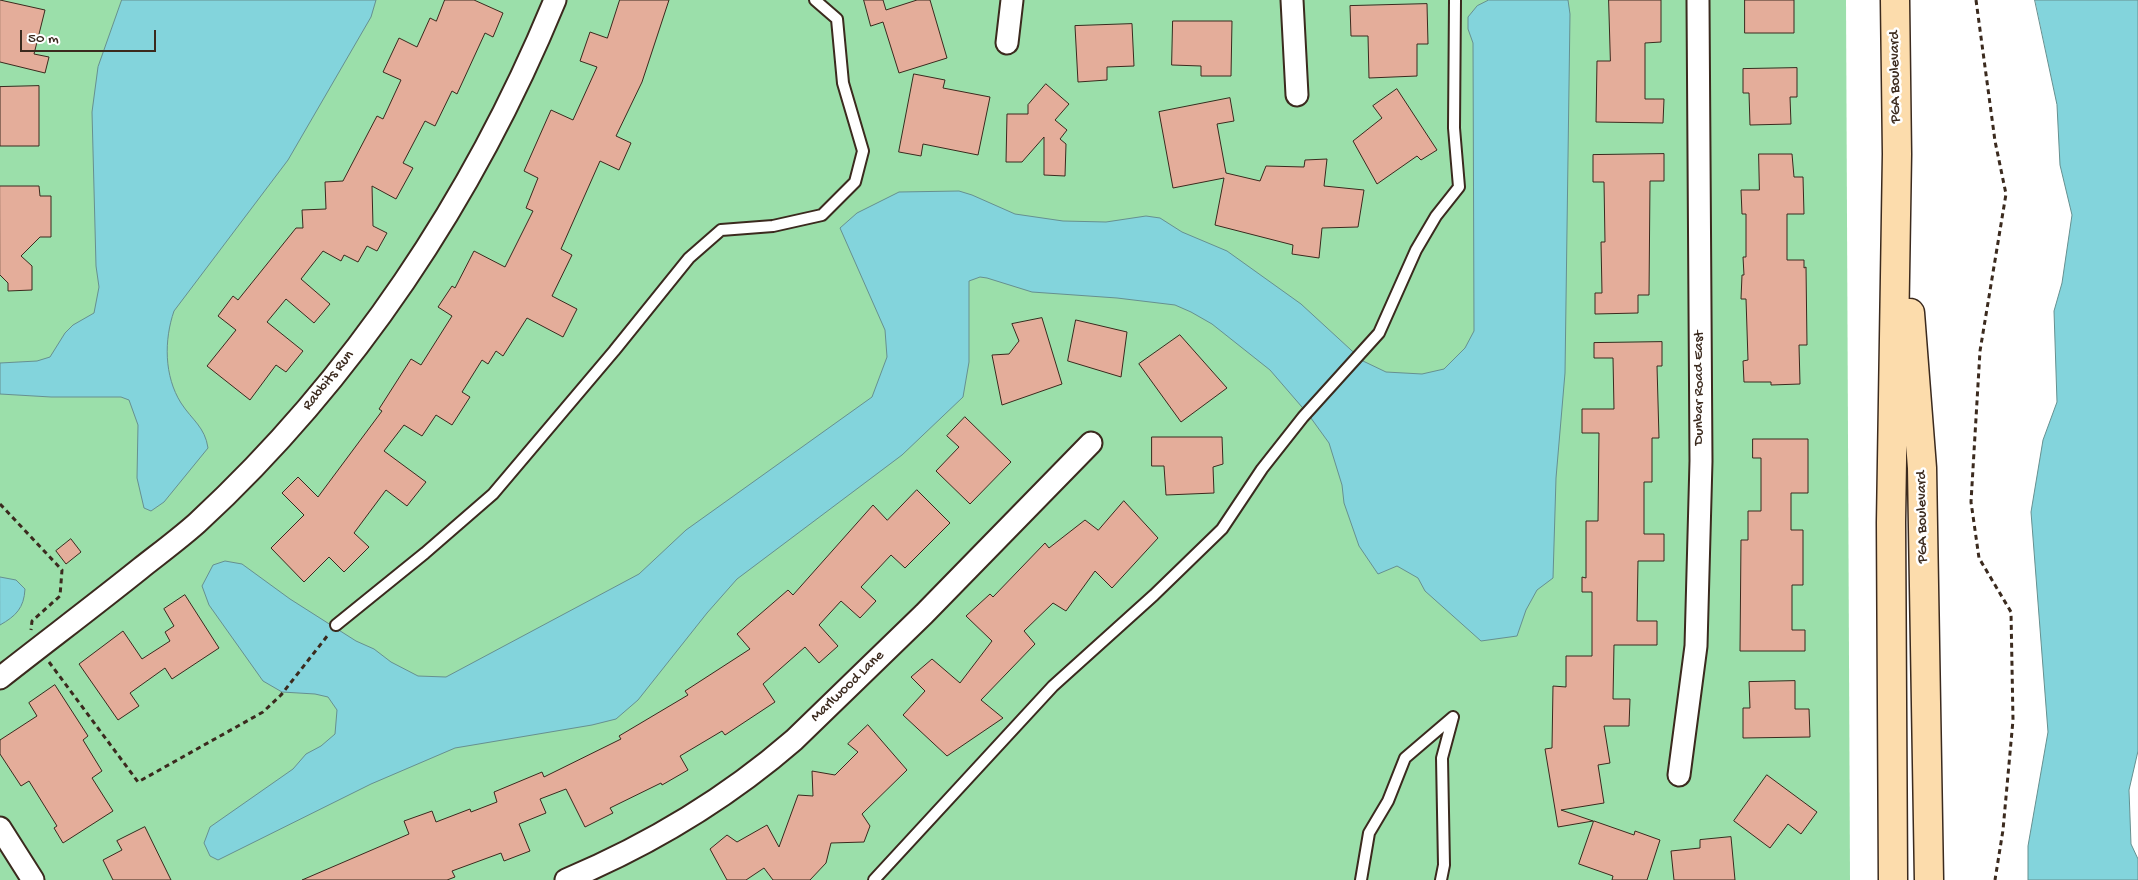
<!DOCTYPE html>
<html>
<head>
<meta charset="utf-8">
<style>
	body { margin:0 }
	#map { position:relative; width:2138px; height:880px; overflow:hidden; background:#fff; font-family:"Gochi Hand",sans-serif }
	canvas { display:block }
	.scale { position:absolute; left:20px; top:30px; width:136px; height:22px; box-sizing:border-box; border:2px solid #3b2a1e; border-top:0; padding-left:6px; font-size:15px; line-height:18px; white-space:nowrap; color:#3b2a1e; -webkit-text-stroke:4px #fff; paint-order:stroke }
</style>
</head>
<body>
<div id="map">
<canvas width="2138" height="880"></canvas>
<div class="scale">50 m</div>
</div>
<script>
const context = document.querySelector('canvas').getContext('2d');
context.lineJoin = 'round';
function paint(path, color) { context.fillStyle = color; context.fill(path, 'evenodd'); }
function trace(path, color, width, dash) { context.strokeStyle = color; context.lineWidth = width; context.lineCap = dash ? 'butt' : 'round'; context.setLineDash(dash || []); context.stroke(path); }
function label(font, color, halo, rows, align = 'center') {
  context.font = font + ' "Gochi Hand",sans-serif'; context.lineWidth = 5; context.setLineDash([]); context.textBaseline = 'middle'; context.strokeStyle = halo; context.fillStyle = color; for (const [text, x, y, turn = 0] of rows) {
    context.save(); context.translate(x, y); context.rotate((+turn || 0) * Math.PI / 180); context.textAlign = isNaN(turn) ? turn : align; if (halo) context.strokeText(text, 0, 0); context.fillText(text, 0, 0); context.restore();
  }
}
paint(new Path2D(`
	M0,0H1846L1850,880H0Z`), '#9bdfaa');
const water = new Path2D(`
	M122,0H376L371,17L288,160L174,311C164,340 164,376 181,403C192,420 205,427 208,448L164,502L151,511L144,508L137,478L138,425L129,400L121,397H51L0,394V363L37,361L50,357L65,333L73,325L94,313L99,287L96,266L92,112L98,67Z
	M1489,0H1568L1570,14L1565,373L1556,478L1553,578L1537,590L1526,610L1517,636L1481,641L1425,591L1418,578L1397,566L1378,574L1359,546L1344,503L1342,485L1329,443L1308,414L1270,370L1212,324L1191,312L1175,305L1117,298L1032,292L987,278L980,277L969,281V362L963,397L902,455L737,579L707,613L638,700L616,719L592,725L455,748L371,784L218,860L210,856L204,843L210,827L293,769L306,754L321,746L335,734L337,710L328,697L315,694L282,692L263,681L209,605L202,586L213,565L225,561L242,564L290,599L356,641L374,649L391,662L418,676L446,677L639,574L686,530L872,397L887,357L885,330L840,228L857,213L899,192L959,191L972,195L1015,214L1063,221L1106,222L1146,216L1160,218L1182,232L1227,251L1301,304L1363,361L1386,372L1422,374L1444,369L1465,348L1474,331L1473,43L1468,29V17L1477,6Z
	M2035,0H2138V751L2129,790L2131,844L2138,859V880H2028V846L2048,732L2031,512L2043,440L2057,402L2054,311L2062,283L2072,215L2060,165L2057,105Z
	M0,577L16,580L25,589C24,608 16,616 0,625Z`);
paint(water, '#83d4dc');
trace(water, '#669090', 1);
const building = new Path2D(`
	M0,0L45,10L34,54L49,57L45,73L0,62Z
	M445,0H474L503,13L493,37L485,33L457,94L452,91L435,126L425,121L403,163L413,168L396,199L372,186L373,226L387,233L377,251L367,246L358,262L344,255L341,261L323,251L301,279L330,304L314,323L286,299L267,322L303,351L286,372L276,365L250,400L207,366L236,330L218,316L233,296L238,300L296,228H303L302,210L326,209L325,182L343,181L377,116L383,119L401,80L383,72L399,38L417,47L430,18L436,21Z
	M620,0H669L642,82L616,136L631,143L619,170L600,161L561,249L572,255L552,296L577,309L563,337L527,318L503,356L496,351L488,364L482,360L462,392L470,397L452,425L436,415L422,436L404,425L384,451L426,482L407,506L386,490L354,533L369,547L344,572L329,557L304,582L271,548L304,515L282,493L298,477L318,497L382,411L379,409L411,359L421,365L452,316L438,307L452,286L455,288L474,251L505,267L533,211L526,208L538,178L524,171L551,110L573,120L597,67L580,61L590,32L607,38Z
	M864,0H883L886,10L917,0H930L947,58L899,73L883,22L871,26Z
	M1609,0H1661V42L1645,43V99H1664L1663,123L1596,122L1597,61H1610Z
	M1745,0H1794V33H1745Z
	M1427,4L1428,44H1417V76L1369,78L1368,36H1351L1350,6Z
	M1173,21H1232L1231,76H1201V66L1172,65Z
	M1132,24L1134,66L1107,67V80L1078,82L1075,26Z
	M1797,68V97H1790L1791,124L1750,125L1749,93H1743V69Z
	M914,74L945,80L943,88L990,97L978,155L923,144L921,156L899,152Z
	M1046,84L1069,104L1055,120L1067,130L1060,139L1066,144L1065,176L1044,175V137L1022,162H1006L1007,114H1028V105Z
	M39,86V146H0V87Z
	M1397,89L1437,150L1421,160L1417,156L1377,184L1353,141L1382,118L1373,106Z
	M1230,98L1234,121L1217,124L1226,173L1260,181L1266,166L1304,167L1305,160L1327,159L1324,186L1364,190L1358,227L1322,228L1319,258L1292,254L1293,245L1215,225L1224,178L1173,188L1159,112Z
	M1664,154V181H1650L1649,295H1638V313L1595,314V293H1602L1601,242H1605L1604,182H1593V155Z
	M1759,154H1792L1794,177H1803L1804,214H1787V260H1804V268L1806,267L1807,345H1799L1800,384L1771,385V382H1744L1743,361L1748,360L1746,299H1741L1742,275H1744L1743,257H1746V214H1742L1741,190H1759Z
	M0,186H39L40,196H51V237H40L21,256L32,266V290L8,291V283L0,275Z
	M1042,318L1062,384L1002,405L992,355L1009,354L1019,341L1012,324Z
	M1076,320L1127,332L1121,377L1068,361Z
	M1180,335L1227,388L1181,422L1139,364Z
	M1662,342V366H1657L1659,438H1652V482H1644V534H1664V561H1638L1637,621H1657V645H1614L1613,699H1630L1629,726H1604L1610,763L1598,765L1604,803L1561,810L1593,821L1558,827L1545,749L1552,748L1553,686L1566,687V656H1592V592H1582V577L1586,578V521H1598L1599,433H1582V409H1614L1613,358H1594V343Z
	M965,417L1011,462L970,504L936,471L959,447L947,436Z
	M1152,437H1222L1223,464L1213,467L1214,493L1166,495L1164,466H1152Z
	M1753,439H1808V493H1791V530H1803V585H1792V630H1805V651H1740L1741,540H1748V511H1761V458H1753Z
	M917,490L950,523L905,568L891,555L861,587L876,601L860,618L841,601L819,625L838,646L819,663L805,647L763,684L775,702L725,735L722,731L680,756L688,770L662,785L661,783L610,808L613,813L585,827L566,789L540,799L546,813L519,824L530,851L504,861L501,853L452,871L455,877L447,880H302L409,834L404,821L432,811L436,822L470,809L471,812L497,802L494,792L542,772L544,777L621,739L619,736L688,695L685,691L750,649L737,634L788,590L793,595L873,505L887,520Z
	M1124,501L1158,538L1112,588L1095,571L1066,611L1053,603L1024,631L1035,644L981,700L1003,718L947,756L903,715L925,691L911,677L932,659L960,683L992,641L966,616L990,594L993,597L1045,543L1049,548L1085,520L1098,530Z
	M71,539L81,552L66,564L56,551Z
	M185,595L219,648L172,679L165,668L130,693L139,706L118,720L79,664L123,631L142,659L170,641L165,632L174,626L164,609Z
	M1795,681V709H1809L1810,737L1743,738V708H1750L1749,682Z
	M55,685L88,736L83,740L102,771L92,778L113,811L63,843L54,828L57,826L29,781L21,786L0,754V740L37,716L29,703Z
	M868,725L907,770L862,814L870,826L864,842L831,843L826,863L810,880H773L764,868L746,880H727L710,849L727,835L737,842L767,825L779,847L798,795L813,796L812,771L835,775L858,752L848,744Z
	M1767,775L1817,812L1801,834L1788,824L1770,848L1734,821Z
	M1594,821L1634,835L1635,831L1660,840L1647,880H1612L1613,876L1579,864Z
	M145,827L171,880H113L103,860L122,850L117,841Z
	M1731,837L1735,880H1674L1671,851L1700,848V840Z`);
paint(building, '#e4ad9a');
trace(building, '#3b2a1e', 1);
const service = new Path2D(`
	M336,625L425,553L493,494L614,351L689,258L721,230L773,226L822,215L855,182L863,151L843,83L837,19L815,0
	M874,880L1053,686L1154,595L1222,529L1262,469L1303,417L1379,333L1416,250L1436,216L1459,187L1454,128L1455,0
	M1361,880L1369,833L1388,801L1405,758L1453,717L1442,758L1444,865L1441,880`);
const minor = new Path2D(`
	M1292,0L1297,95
	M1007,43L1012,0
	M0,678C47,641 95,605 141,568C160,553 179,539 197,523C354,378 474,197 555,0
	M1679,775L1696,646L1701,461L1698,0
	M0,828L33,880
	M566,880C649,845 726,799 794,740L924,614L1091,443`);
const primary = new Path2D(`
	M1910,313L1922,468L1929,880
	M1893,880L1891,522L1897,154L1895,0`);
trace(service, '#3b2a1e', 14);
trace(minor, '#3b2a1e', 25);
trace(primary, '#3b2a1e', 31);
trace(new Path2D(`
	M1976,0L1995,141L2006,194L1980,351L1971,502L1979,558L2011,612L2013,720L2003,830L1995,880
	M0,504L62,570L60,596L32,621L31,630
	M49,662L138,782L263,712L281,695L328,635`), '#3b2a1e', 3, [5, 4]);
trace(service, '#fff', 10);
trace(minor, '#fff', 21);
trace(primary, '#fcdcac', 28);
label('15px', '#3b2a1e', '#fff', [
	["PGA Boulevard",1896,77,-91],
	["Rabbits Run",329,381,-51],
	["Dunbar Road East",1700,388,-90],
	["PGA Boulevard",1923,517,-91],
	["Marlwood Lane",848,687,-44]
]);
</script>
</body>
</html>
